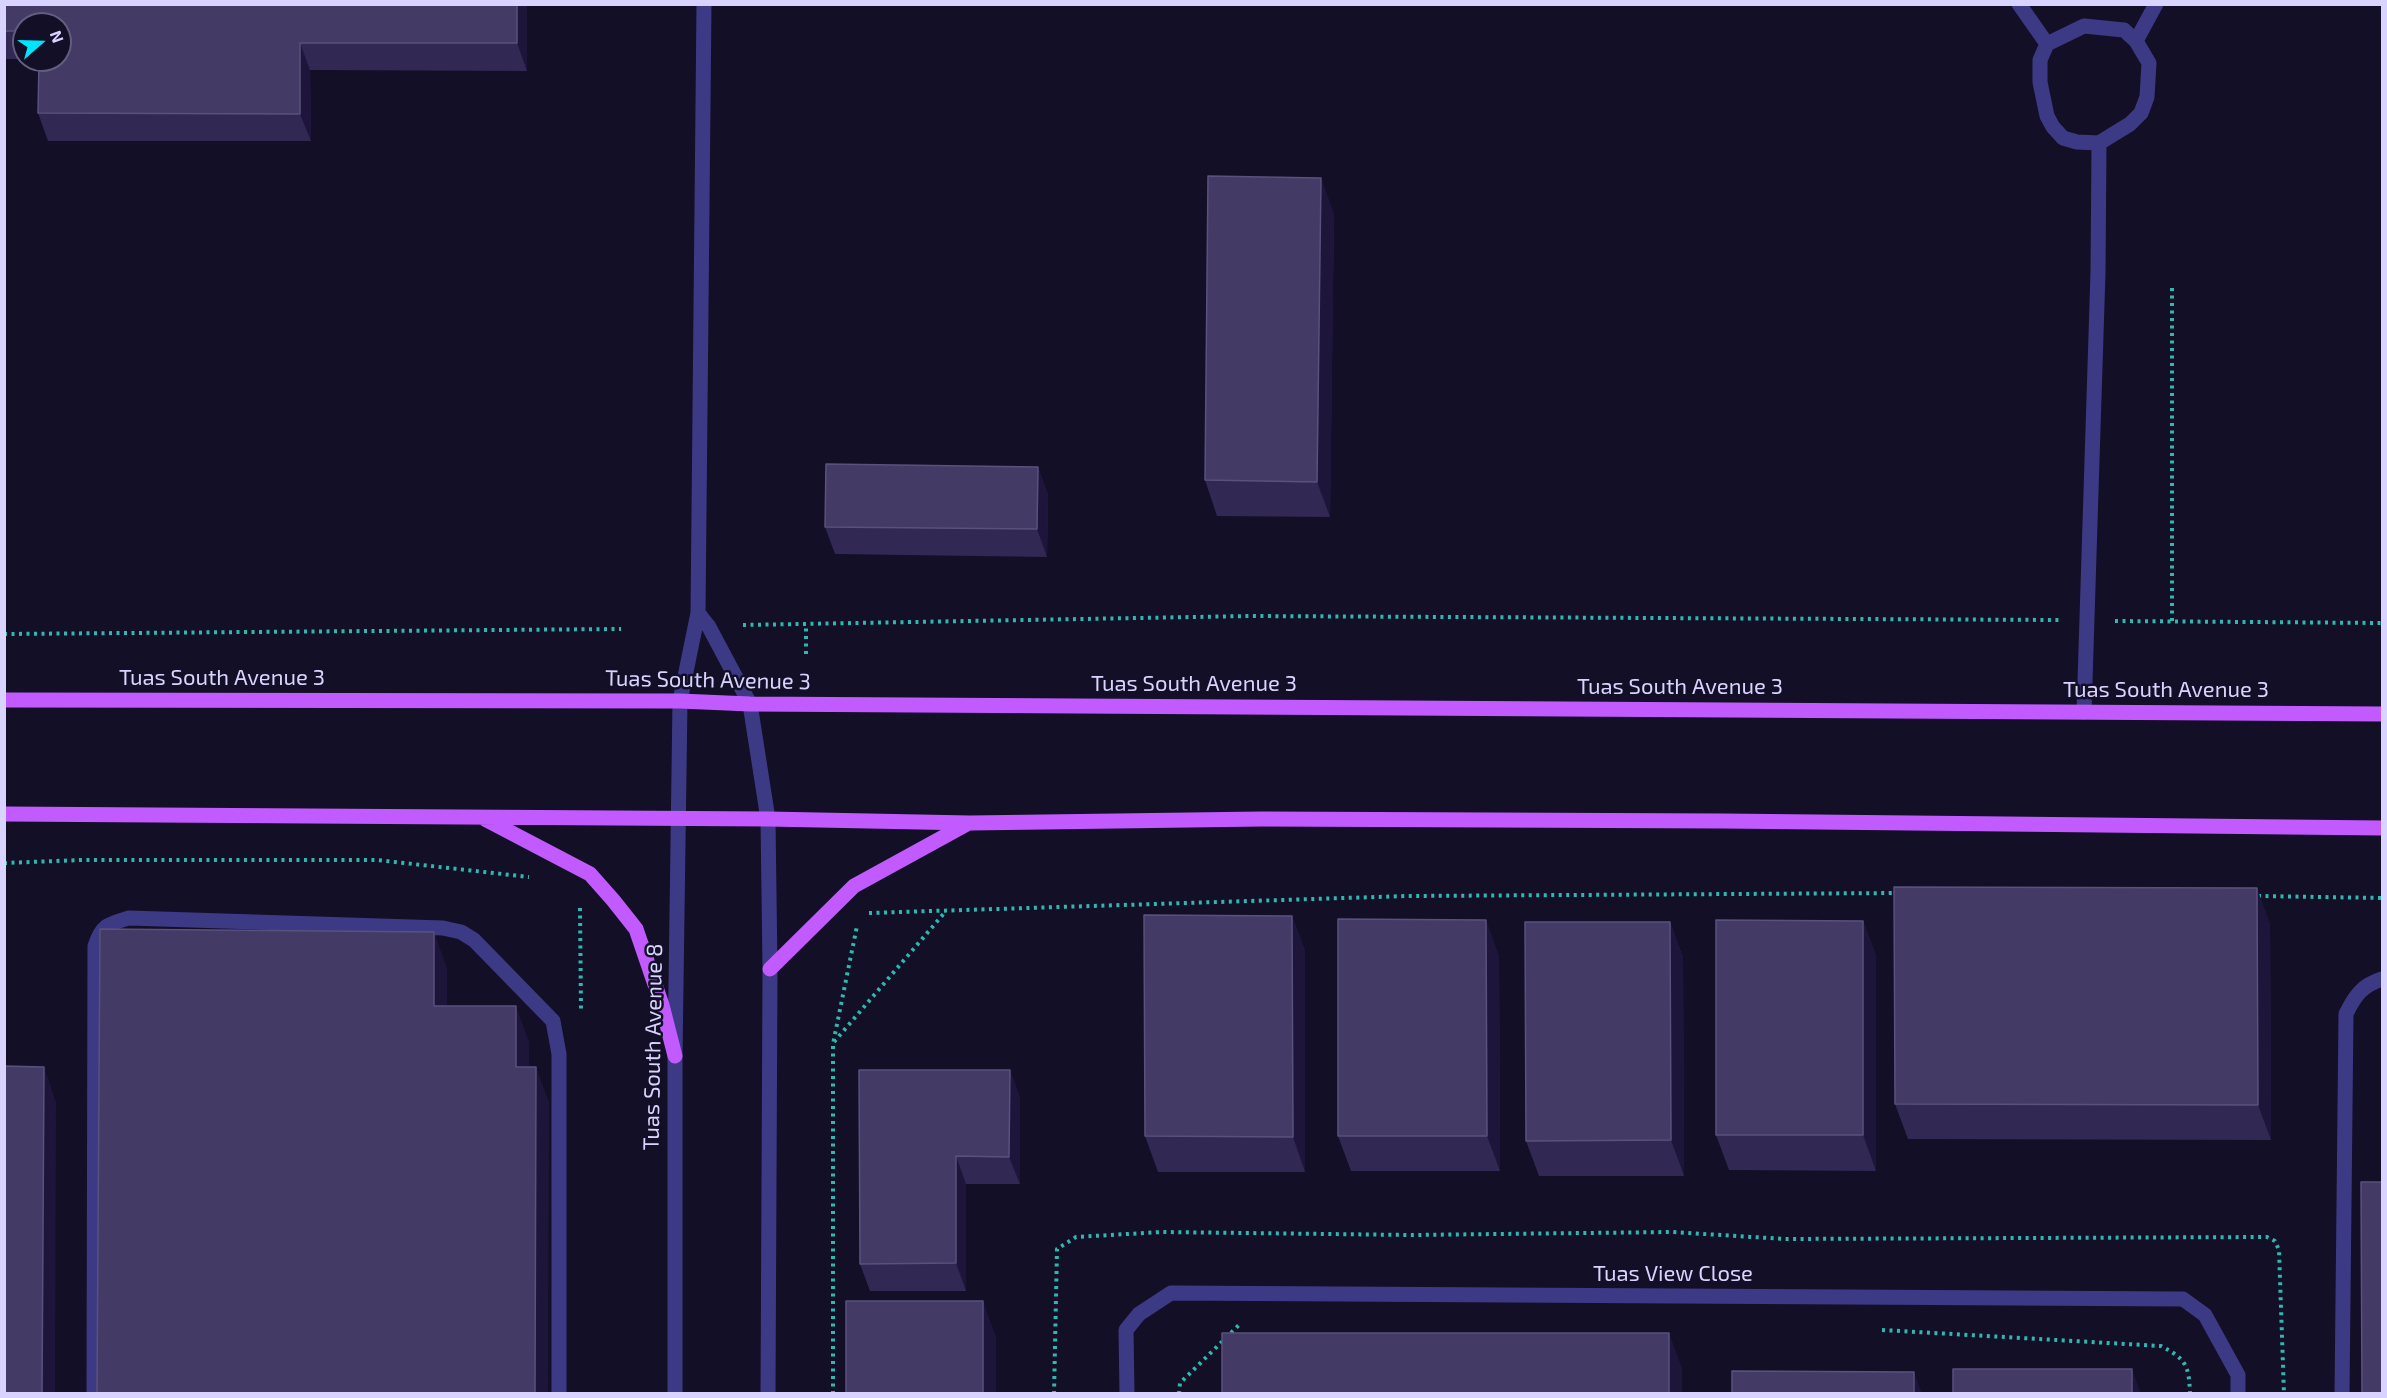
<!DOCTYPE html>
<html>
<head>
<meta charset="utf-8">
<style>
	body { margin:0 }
	#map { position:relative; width:2387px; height:1398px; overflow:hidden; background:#130f26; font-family:"Exo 2",sans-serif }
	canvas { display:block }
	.frame { position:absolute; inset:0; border:6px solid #d9d4ff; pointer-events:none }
	.north { position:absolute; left:12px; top:12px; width:60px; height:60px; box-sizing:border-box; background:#130f26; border:2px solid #625e7d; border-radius:50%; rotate:70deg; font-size:16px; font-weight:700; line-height:24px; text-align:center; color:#d9d4ff }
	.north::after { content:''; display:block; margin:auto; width:21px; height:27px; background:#00e5ff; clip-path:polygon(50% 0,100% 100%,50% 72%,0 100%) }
</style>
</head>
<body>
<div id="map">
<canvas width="2387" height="1398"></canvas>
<div class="frame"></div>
<div class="north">N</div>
</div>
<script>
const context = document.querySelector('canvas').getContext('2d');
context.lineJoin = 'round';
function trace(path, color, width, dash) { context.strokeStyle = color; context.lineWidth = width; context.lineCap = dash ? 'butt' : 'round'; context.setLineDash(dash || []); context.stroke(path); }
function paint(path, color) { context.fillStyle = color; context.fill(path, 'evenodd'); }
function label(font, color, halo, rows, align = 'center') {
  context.font = font + ' "Exo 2",sans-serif'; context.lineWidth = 5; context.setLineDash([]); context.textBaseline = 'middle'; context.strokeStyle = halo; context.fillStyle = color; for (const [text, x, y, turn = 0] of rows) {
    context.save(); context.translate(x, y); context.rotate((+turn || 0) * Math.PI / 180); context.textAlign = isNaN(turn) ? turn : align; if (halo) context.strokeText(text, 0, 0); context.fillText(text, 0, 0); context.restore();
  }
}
trace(new Path2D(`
	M2115,621L2382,623
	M2172,621V286
	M743,625L1250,616L2059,620
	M4,634L621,629
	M806,654V625
	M4,863L82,860H377L529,877
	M2258,896L2382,898
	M580,908L581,1009
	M869,913L1408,896L1899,893
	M834,1042L946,911
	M1882,1330L2161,1346C2186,1359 2189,1365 2190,1394
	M833,1394V1044L857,926
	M1054,1394L1057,1249L1076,1237L1162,1232L1411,1235L1672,1232L1785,1239L2267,1237L2275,1241L2279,1250L2284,1394
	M1179,1394L1180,1383L1240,1324`), '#2fb8b0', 4, [3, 4.5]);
trace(new Path2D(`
	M2019,4L2047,44
	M2084,26L2124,30L2136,41L2149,63L2147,97L2141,113L2130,124L2099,143L2077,142L2063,138L2053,127L2047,116L2040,82V60L2047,44Z
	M2136,41L2156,4
	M698,613L709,627L750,704L768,819L770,969L768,1394
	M2084,712L2098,272L2099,143
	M94,1394L95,946C102,925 108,924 129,918L443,928L461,932L474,940L553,1021L559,1054V1394
	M675,1394V1056L680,701L698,613L704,4
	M1127,1394L1126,1330L1139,1314L1171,1293L2183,1299L2205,1315L2238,1375V1394
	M2342,1394L2346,1014C2355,995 2363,985 2382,979`), '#3d3a85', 15);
trace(new Path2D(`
	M4,700L680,701L750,704L2382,714
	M4,814L768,819L970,823L1262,819L1723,821L2382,828
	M485,819L590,874L613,900L636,929L662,1005L675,1056
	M770,969L854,886L967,824`), '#c25bff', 15);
paint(new Path2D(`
	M4,4H527V71L310,70L311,141H48L38,113L60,24H24V59H4Z
	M1334,213L1330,517L1217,516L1205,480Z
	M1038,467L1048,495L1047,557L835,554L825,527Z
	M1292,916L1305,951V1172H1158L1145,1136Z
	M1863,921L1876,956V1171L1729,1170L1716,1135Z
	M1670,922L1683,958L1684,1176H1539L1526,1141Z
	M2270,923L2271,1140L1908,1139L1895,1104Z
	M1499,955L1500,1171H1351L1338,1136Z
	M1010,1070L1020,1098V1184H966V1291H870L860,1264Z`), '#312854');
paint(new Path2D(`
	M517,4H527V71L517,43Z
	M300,43L310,70L311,141L300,114Z
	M1321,178L1334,213L1330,517L1317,482Z
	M1038,467L1048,495L1047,557L1037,529Z
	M2257,888L2270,923L2271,1140L2258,1105Z
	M1292,916L1305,951V1172L1293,1137Z
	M1486,920L1499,955L1500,1171L1487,1136Z
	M1863,921L1876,956V1171L1863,1135Z
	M1670,922L1683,958L1684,1176L1671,1140Z
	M434,932L447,968V1041L434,1006Z
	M516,1006L529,1042V1102L516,1067Z
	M44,1067L56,1102L55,1394H42Z
	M536,1067L549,1102L548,1394H535Z
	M1010,1070L1020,1098V1184L1009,1157Z
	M956,1156L966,1184V1291L956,1263Z
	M983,1301L996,1337V1394H983Z
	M1669,1333L1682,1368V1394H1669Z
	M2132,1369L2141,1394H2132Z
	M1914,1372L1922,1394H1914Z`), '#1d163a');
const building = new Path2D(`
	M4,4H517V43H300V114L38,113L39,60H60V24H24V31H4Z
	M1208,176L1321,178L1317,482L1205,480Z
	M826,464L1038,467L1037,529L825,527Z
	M1894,887L2257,888L2258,1105L1895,1104Z
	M1144,915L1292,916L1293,1137L1145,1136Z
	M1338,919L1486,920L1487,1136H1338Z
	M1716,920L1863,921V1135H1716Z
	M1525,922H1670L1671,1140L1526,1141Z
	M100,929L434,932V1006H516V1067H536L535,1394H97Z
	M4,1066L44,1067L42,1394H4Z
	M859,1070H1010L1009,1157L956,1156V1263L860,1264Z
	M2361,1182H2382V1394H2362Z
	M846,1301H983V1394H846Z
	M1222,1333H1669V1394H1222Z
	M1953,1369H2132V1394H1953Z
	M1732,1371L1914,1372V1394H1732Z`);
paint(building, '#433a66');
trace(building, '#5a527e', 1.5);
label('22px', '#d9d4ff', '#130f26', [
	["Tuas South Avenue 3",222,678],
	["Tuas South Avenue 3",708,680,1],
	["Tuas South Avenue 3",1194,684],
	["Tuas South Avenue 3",1680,687],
	["Tuas South Avenue 3",2166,690],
	["Tuas South Avenue 8",653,1047,-89],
	["Tuas View Close",1673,1274]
]);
</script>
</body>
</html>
